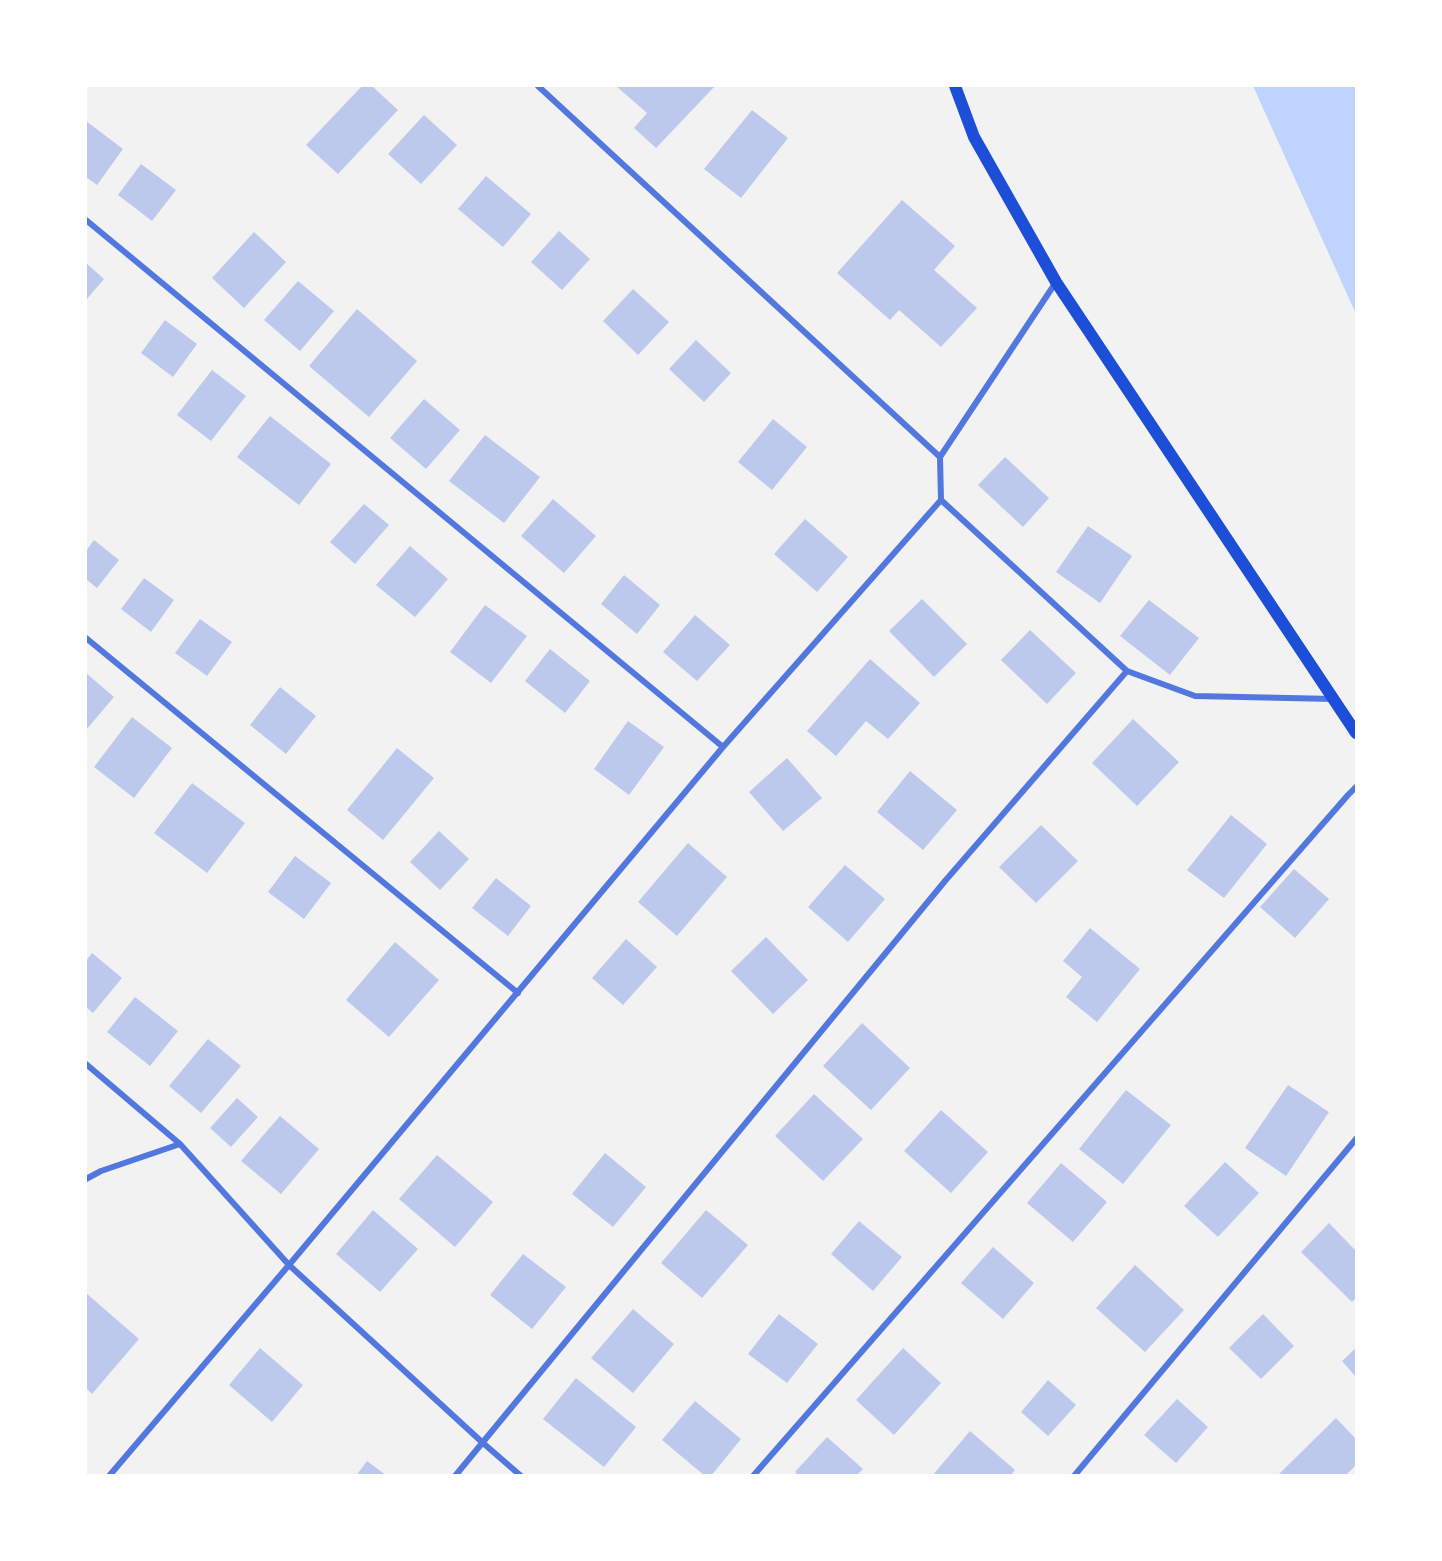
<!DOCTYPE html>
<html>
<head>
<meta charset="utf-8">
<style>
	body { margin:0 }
	#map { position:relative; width:1442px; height:1561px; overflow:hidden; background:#f2f2f2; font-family:"PT Sans Narrow",sans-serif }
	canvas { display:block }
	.frame { position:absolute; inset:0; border:87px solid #fff; pointer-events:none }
</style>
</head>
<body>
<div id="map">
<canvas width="1442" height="1561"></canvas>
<div class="frame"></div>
</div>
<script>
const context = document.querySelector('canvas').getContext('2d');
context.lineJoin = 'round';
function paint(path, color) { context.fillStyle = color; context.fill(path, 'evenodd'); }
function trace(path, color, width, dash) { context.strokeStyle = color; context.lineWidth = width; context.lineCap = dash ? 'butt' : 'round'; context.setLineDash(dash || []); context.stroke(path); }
paint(new Path2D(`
	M1253,86H1356V314Z`), '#bfd3fe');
paint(new Path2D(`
	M362,86H372L398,110L338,174L306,145Z
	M616,86H715L656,148L634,128L647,113Z
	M752,110L788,138L741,198L704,169Z
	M424,115L457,145L421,184L388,154Z
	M86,121L123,149L97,185L86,177Z
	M141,164L176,190L152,221L118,195Z
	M486,176L531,214L503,247L458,209Z
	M902,200L955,246L934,270L977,308L941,347L899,310L890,320L837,273Z
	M559,231L590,259L562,290L531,262Z
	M254,232L286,262L244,308L212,278Z
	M86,263L104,279L86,300Z
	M298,281L334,311L300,351L264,320Z
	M633,289L669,322L638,355L603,321Z
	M357,309L417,361L369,417L309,366Z
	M165,320L197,344L173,377L141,353Z
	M696,340L731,373L704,402L669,369Z
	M212,370L246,396L211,441L177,415Z
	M424,399L460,430L426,469L390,438Z
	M270,416L331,464L299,505L237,457Z
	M773,419L807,447L772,490L738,462Z
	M485,435L540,477L504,523L449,481Z
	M1005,457L1049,498L1023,527L978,485Z
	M553,499L596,536L564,573L521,536Z
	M364,504L389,525L355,564L330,542Z
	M805,519L848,557L817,592L774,554Z
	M1088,526L1132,556L1100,603L1056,572Z
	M94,540L119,560L97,588L86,579V551Z
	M410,546L448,579L415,617L376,585Z
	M624,575L660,605L637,634L601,604Z
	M144,578L174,600L151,632L121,609Z
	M922,599L967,644L934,677L889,631Z
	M1149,600L1199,638L1170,675L1120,636Z
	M485,605L527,636L491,683L450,652Z
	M695,615L730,645L697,681L663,652Z
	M200,619L232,642L207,676L175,653Z
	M1030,630L1076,673L1047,704L1001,660Z
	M550,649L590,681L565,713L525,681Z
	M870,659L920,703L888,739L866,721L836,756L807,731Z
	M86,673L114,697L86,730Z
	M280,687L316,716L286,754L250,725Z
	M132,717L172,748L134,798L94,767Z
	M1133,719L1179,762L1137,806L1092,763Z
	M628,721L664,747L629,795L594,769Z
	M397,748L434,778L383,840L347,810Z
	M787,758L822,798L783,831L749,792Z
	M910,771L957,810L923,850L877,812Z
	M192,783L245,823L207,873L154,833Z
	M1231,815L1267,844L1224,898L1187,870Z
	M1041,825L1078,861L1036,903L999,867Z
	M439,831L469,859L440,890L410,862Z
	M688,843L727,877L677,936L638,902Z
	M295,856L331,883L304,919L268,892Z
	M845,865L885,899L848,942L808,907Z
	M1294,869L1329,899L1295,938L1260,907Z
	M496,878L531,906L508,936L472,908Z
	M1090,928L1140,969L1097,1022L1066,997L1082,977L1063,961Z
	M766,937L808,980L773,1014L731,971Z
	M626,939L657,967L623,1005L592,978Z
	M395,942L439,980L389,1037L346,1000Z
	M92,953L122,978L93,1013L86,1007V961Z
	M135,997L178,1031L150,1066L107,1032Z
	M862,1023L910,1068L871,1110L823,1066Z
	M208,1039L241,1066L201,1113L169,1086Z
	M1288,1085L1329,1112L1286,1176L1245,1148Z
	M1126,1090L1171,1125L1123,1184L1079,1149Z
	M814,1094L863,1139L823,1181L775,1136Z
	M237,1098L258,1117L231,1147L210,1128Z
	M941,1110L988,1152L951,1193L904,1151Z
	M280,1116L319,1149L281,1194L241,1161Z
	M605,1153L646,1187L613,1227L572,1194Z
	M437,1155L493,1202L455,1247L399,1199Z
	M1225,1162L1259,1193L1218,1237L1184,1206Z
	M1061,1163L1107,1202L1073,1242L1027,1203Z
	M373,1210L418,1249L380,1292L336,1254Z
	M706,1210L748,1245L702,1298L661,1263Z
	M859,1221L902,1257L873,1291L831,1254Z
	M1329,1223L1356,1251V1298L1352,1302L1301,1252Z
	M993,1247L1034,1283L1003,1319L961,1283Z
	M523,1254L566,1287L532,1329L490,1295Z
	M1135,1265L1184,1310L1145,1352L1096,1308Z
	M86,1293L139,1339L92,1394L86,1388Z
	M633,1309L674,1344L633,1393L591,1358Z
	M779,1314L818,1344L787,1383L748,1354Z
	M1263,1314L1294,1346L1261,1379L1229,1348Z
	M260,1348L303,1385L272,1422L229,1385Z
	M903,1348L941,1383L894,1435L856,1400Z
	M1356,1348V1377L1342,1361Z
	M576,1378L636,1427L604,1467L543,1419Z
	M1048,1380L1076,1405L1048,1436L1021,1412Z
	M1177,1399L1208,1427L1176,1463L1144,1435Z
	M695,1401L741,1439L711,1476H705L662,1440Z
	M1336,1418L1356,1439V1465L1345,1476H1281L1279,1474Z
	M970,1431L1015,1470L1010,1476H932Z
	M827,1437L863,1469L856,1476H799L795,1472Z
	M367,1461L387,1476H356Z`), '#bdc9ec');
trace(new Path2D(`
	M538,86L940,457
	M86,220L723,747
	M1056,282L940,457L941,500L1127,671L1195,696L1334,699
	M86,638L518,993
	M86,1064L180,1144L289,1265L483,1443L521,1476
	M86,1179L101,1171L180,1144
	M109,1476L289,1265L723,747L941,500
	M455,1476L945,881L1127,671
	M753,1476L1348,795L1356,787
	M1074,1476L1356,1139`), '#5277de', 6);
trace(new Path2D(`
	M955,86L974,137L1056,282L1356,733`), '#1d4ed8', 12);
</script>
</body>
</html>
